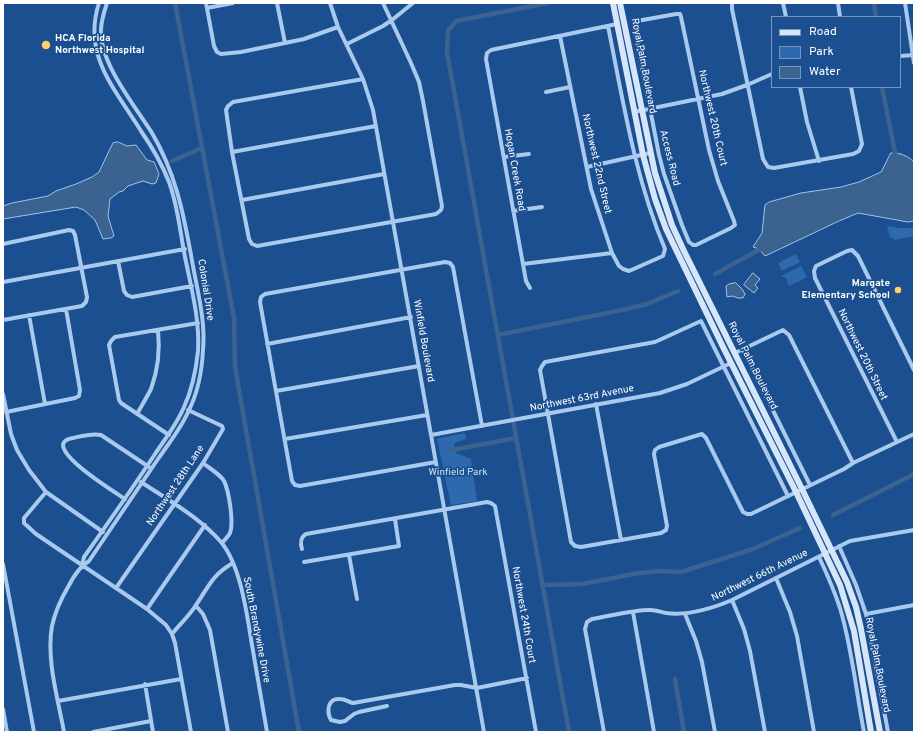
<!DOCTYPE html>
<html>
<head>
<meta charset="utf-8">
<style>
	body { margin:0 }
	#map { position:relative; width:917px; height:735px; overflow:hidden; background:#1b4f8f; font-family:Overpass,sans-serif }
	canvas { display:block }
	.frame { position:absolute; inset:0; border:4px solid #fff; pointer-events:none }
	.legend { position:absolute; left:771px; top:16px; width:130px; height:72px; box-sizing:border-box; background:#1b4f8f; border:1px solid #7695bc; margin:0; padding:5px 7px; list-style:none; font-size:12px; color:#fff }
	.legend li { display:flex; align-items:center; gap:8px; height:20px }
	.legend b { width:20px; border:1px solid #7695bc }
</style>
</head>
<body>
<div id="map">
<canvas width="917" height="735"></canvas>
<div class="frame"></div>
<ul class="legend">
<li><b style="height:5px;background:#d6e6fa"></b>Road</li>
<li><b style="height:11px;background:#2e69ad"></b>Park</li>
<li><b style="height:11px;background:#3c6290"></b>Water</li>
</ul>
</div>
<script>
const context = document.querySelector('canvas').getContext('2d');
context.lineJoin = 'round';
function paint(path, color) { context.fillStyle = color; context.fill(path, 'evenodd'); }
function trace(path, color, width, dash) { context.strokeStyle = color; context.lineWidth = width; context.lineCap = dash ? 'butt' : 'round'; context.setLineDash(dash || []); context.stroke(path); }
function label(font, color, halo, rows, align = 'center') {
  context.font = font + ' Overpass,sans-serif'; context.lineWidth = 3.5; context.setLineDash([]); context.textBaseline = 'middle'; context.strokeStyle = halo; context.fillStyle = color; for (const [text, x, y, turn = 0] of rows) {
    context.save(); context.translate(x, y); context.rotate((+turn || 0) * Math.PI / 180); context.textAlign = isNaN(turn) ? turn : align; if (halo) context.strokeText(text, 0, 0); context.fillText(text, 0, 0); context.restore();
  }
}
paint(new Path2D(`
	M887,226L901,228H914V238L910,237L894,240V238H890Z
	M796,254L800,262L782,271L778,263Z
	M801,266L807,277L789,286L786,278L781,276Z
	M465,433L466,439L455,443L454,446L456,453L471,459L477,501L451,505L437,439Z`), '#2e69ad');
const water = new Path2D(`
	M118,142L127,146L136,145L147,160L154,162L159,174L156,183L152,184L143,181L128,186L123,191L119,192L110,199L108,216L114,236L111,238L103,239L95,220L84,210L76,207L3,219V206L12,203L48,196L56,191L76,184L92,177L99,172L109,151L113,143Z
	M891,153C899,152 908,156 914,162V221L908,222L858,213L839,221L765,256L759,249L753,247L762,233L765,205L769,202L801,193L841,187L859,182L881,172Z
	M753,273L760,279L755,285L758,288L754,293L744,285Z
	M736,283L742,289L745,294L743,298H738L732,296L727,297L726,286L729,284Z`);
paint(water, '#3c6290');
trace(water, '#9cc4f0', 1);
trace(new Path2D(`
	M175,3L234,318L235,367L299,732
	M548,3L456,21L448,31L447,52L569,732
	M874,3L876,17
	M882,87L896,158
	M172,161L202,148
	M715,274L764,247
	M498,335L627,309L647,304L678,291
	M452,450L516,438
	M833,515L914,474
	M542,585L582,584L639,573L659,571L681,572L753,549L800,528
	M675,679L684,732`), '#3c6290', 4.5);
trace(new Path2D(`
	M206,3L214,46L217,52L221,54L241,52L285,43L304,39L338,27
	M277,3L285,43
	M330,3L338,27L363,79L373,110L484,732
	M732,3V9L763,159L768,167L774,168L853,154L859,151L862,144L851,87
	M783,3L786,17
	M838,3L840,17
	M905,3L914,63
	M207,8L233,3
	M676,14H680L681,17L709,150L718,181L734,221L735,225L731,228L696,245H693L689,242L682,225L664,174L659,155L634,26L637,21Z
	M560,36L591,189L612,253L619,266L623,269L629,271L663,256L665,249C635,178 623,101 608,26
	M347,44L383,26L392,20L413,3
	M900,56L914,55
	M363,79L233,102L228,106L226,110L232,152L249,239L252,244L257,246L436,214L441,210L442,206L423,101L419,82L411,63L383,3
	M800,87L807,122L819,161
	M546,92L570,87
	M634,112L722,94L747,85L772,74
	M232,152L376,126
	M504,157L529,154
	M587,167L650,153
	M242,200L384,174
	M513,211L542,207
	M3,244L69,230L73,231L75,235L87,297L86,302L82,306L3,320
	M118,261L124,291L127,295L132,297L192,286
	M523,264L612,253
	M3,282L185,249
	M530,288L526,281L486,59L487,53L491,50L617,24
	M29,315L45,404
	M267,344L411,317
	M743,350L810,485
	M735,353L783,330L789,335L853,463
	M276,391L419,366
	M3,394L11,434L17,450L29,470L46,492L103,532
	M596,404L621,540
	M6,412L75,398L79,396L80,390L66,309
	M137,414C142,405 147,397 151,389C158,370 160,349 158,330
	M169,435L121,403L119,400L109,345L111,341L115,337L198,323
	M431,435L660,393L687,384L731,363
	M285,439L427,415
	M897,442L815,278L814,271L816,266L847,251L852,250L858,256L914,370
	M436,462L300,486L295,485L292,481L260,302L261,297L265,294L445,262L450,263L453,267L482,426
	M203,463C209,468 220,474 224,481C229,491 234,523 230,533C228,537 224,540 222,543
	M141,482C168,500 199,517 221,542C241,566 247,615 252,645C257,674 262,703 267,732
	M46,492L24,518V523L36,534L147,609L166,625L172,634L175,643L191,732
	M788,496L701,321L655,342L545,362L542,366L540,370L571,542L575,546L581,547L661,533L666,530L667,526L654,454L655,450L659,447L702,434L706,438L743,512L747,514H751L844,469L853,463L914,434
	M125,499C118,494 35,444 73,438C82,436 92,433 101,435L149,467
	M839,546L856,585L866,614L888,732
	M302,549C300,543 301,537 306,534L487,502L491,503L495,506L536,732
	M349,555L357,599
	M819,557C827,574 834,590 840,608C852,648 856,691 864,732
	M304,562L399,546L395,519
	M3,564L34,732
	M82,565L84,557C108,523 132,489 155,454C165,439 177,424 184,407C192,390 196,370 198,351C200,320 191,287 185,257C180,232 178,206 169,182C162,164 152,147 141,131C115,89 82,55 99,3
	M776,578L790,612L797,636L814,732
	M116,588L203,463L223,429L222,426L188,410
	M732,600L744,629L750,651L765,732
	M196,606L203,614L210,630L228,732
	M147,609L205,525
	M633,612L654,732
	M685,614L696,641L702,662L715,732
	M866,614L914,605
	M172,634C180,624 190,615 196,605C209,586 212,575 233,563
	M145,684L153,732
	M58,701L181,679
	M387,706L359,712L354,714L345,721L340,722L331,720C326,711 328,698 340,699C345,699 349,702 353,703L455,685H461L477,688L527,678
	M3,709L7,732
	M64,732C58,699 46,659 52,626C55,612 61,599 68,587C73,577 79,567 89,561C112,527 135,493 158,459C169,443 182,427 189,410C198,392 202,370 203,350C206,319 196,286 191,255C183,211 175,172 152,133C135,106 99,62 101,30C101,21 104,12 107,3
	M93,732L151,721
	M604,732L585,629L587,622L592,619C610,616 632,610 650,610C655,610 661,612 666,613C689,616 711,609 732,600L850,541L914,530`), '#a9c9ee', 4);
trace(new Path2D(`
	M613,3L643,155L655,199L666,229L724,349L796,492L840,585L854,631L871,732
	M620,3L655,173L672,225L684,251L802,489L847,582L856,607L861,629L880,732`), '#d6e6fa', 6);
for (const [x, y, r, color] of [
	[46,45,5,"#ffd166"],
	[898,290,4,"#ffd166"]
]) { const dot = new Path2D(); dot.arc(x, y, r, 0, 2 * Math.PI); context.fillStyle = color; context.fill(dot); trace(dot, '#1b4f8f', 1.5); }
label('bold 10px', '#fff', '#1b4f8f', [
	["HCA Florida",55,39],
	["Northwest Hospital",55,51],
	["Margate",890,284,"right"],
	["Elementary School",890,296,"right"]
], 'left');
label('10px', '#fff', '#1b4f8f', [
	["Royal Palm Boulevard",643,66,79],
	["Northwest 20th Court",712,118,77],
	["Access Road",669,158,76],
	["Northwest 22nd Street",596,164,77],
	["Hogan Creek Road",514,170,80],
	["Colonial Drive",205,290,81],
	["Winfield Boulevard",423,341,80],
	["Northwest 20th Street",862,355,64],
	["Royal Palm Boulevard",752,366,63],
	["Northwest 63rd Avenue",582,399,-11],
	["Northwest 28th Lane",176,486,-56],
	["Northwest 66th Avenue",760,576,-26],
	["Northwest 24th Court",523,615,80],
	["South Brandywine Drive",256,630,79],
	["Royal Palm Boulevard",877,665,79]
]);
label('10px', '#cfe3fa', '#1b4f8f', [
	["Winfield Park",458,473]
]);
</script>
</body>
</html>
